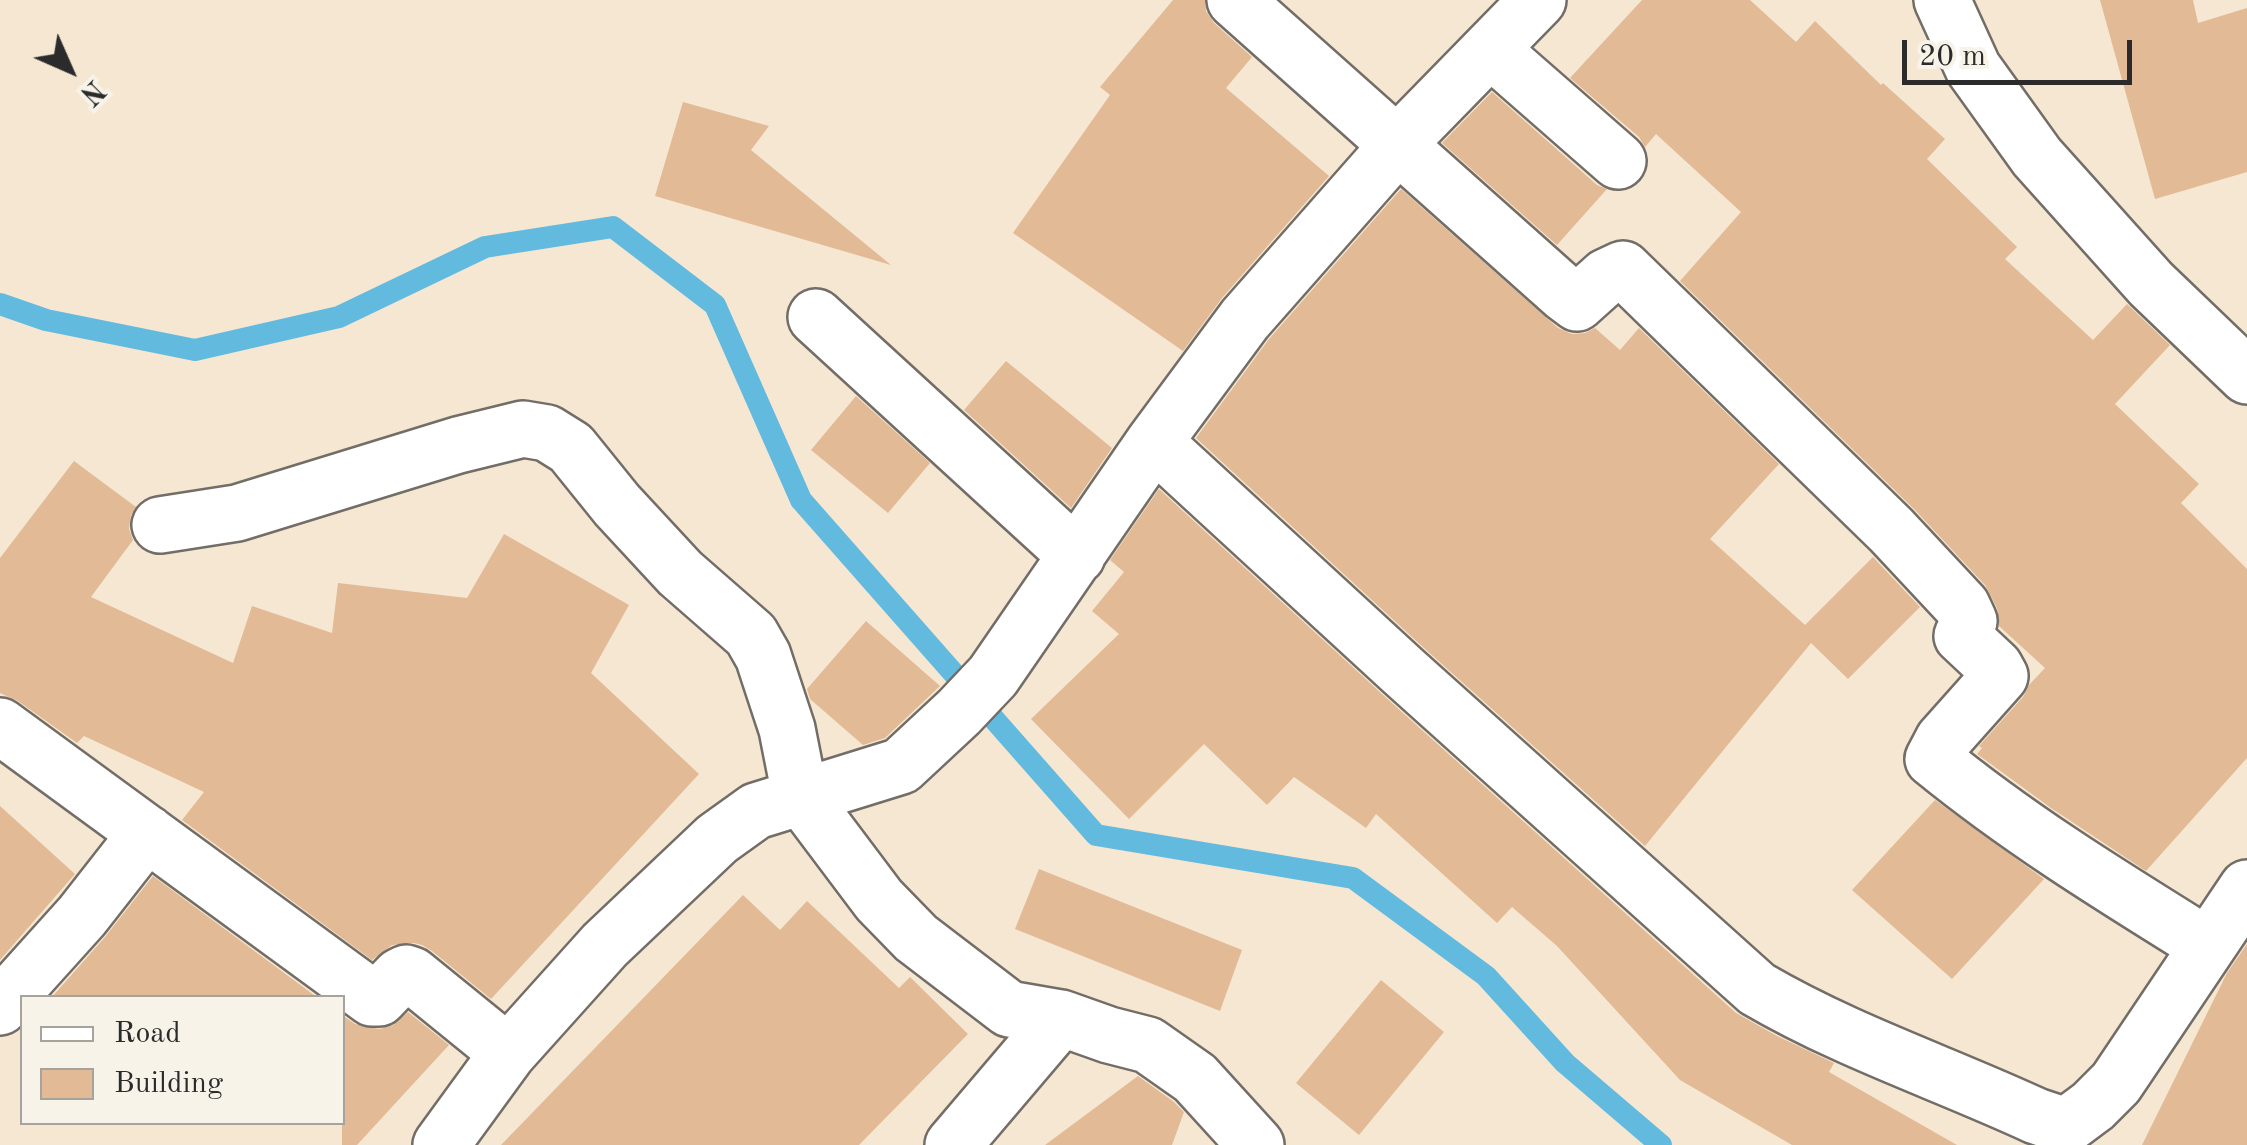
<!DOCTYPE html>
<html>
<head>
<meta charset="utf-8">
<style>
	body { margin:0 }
	#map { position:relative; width:2247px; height:1145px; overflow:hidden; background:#f6e7d3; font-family:"Old Standard TT",serif }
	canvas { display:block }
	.legend { position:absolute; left:20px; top:995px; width:325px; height:130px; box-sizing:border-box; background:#f7f3e8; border:2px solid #a5a39c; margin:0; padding:12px 18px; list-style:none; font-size:30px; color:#2b2b2b }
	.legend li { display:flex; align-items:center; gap:20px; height:50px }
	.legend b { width:50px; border:2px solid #a5a39c }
	.north { position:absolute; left:20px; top:20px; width:100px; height:100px; -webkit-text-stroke:8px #f7f3e8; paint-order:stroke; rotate:135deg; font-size:28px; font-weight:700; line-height:40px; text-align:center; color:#2b2b2b }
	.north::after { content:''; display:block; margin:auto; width:35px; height:45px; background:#2b2b2b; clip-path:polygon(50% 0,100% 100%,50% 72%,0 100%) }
	.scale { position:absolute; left:1902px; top:40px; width:230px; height:45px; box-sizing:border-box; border:5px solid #2b2b2b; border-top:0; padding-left:12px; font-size:30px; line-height:35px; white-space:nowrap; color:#2b2b2b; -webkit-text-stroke:8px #f7f3e8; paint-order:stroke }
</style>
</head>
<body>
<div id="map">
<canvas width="2247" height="1145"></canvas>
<ul class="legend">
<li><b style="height:12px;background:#fff"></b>Road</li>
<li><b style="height:28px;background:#e2ba95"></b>Building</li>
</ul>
<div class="north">N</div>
<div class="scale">20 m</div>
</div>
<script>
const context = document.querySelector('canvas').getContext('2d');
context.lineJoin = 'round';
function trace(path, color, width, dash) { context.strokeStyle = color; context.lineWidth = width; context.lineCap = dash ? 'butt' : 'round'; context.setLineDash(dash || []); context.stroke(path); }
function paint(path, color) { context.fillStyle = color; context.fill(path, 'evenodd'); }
trace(new Path2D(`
	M0,304L46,320L195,350L339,317L485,247L613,227L715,305L801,500L1096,835L1353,878L1486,976L1565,1063L1661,1145`), '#62badf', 22);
paint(new Path2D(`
	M1173,0H1205L1206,11L1214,23L1252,57L1226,88L1329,176L1222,298L1183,351L1013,233L1110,95L1100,87Z
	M1642,0H1750L1796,42L1815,21L1881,85L1883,83L1945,139L1927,159L2017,247L2005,259L2093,340L2127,304L2170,345L2115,404L2199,484L2181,503L2247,569V758L2146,871L2051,808L1977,754L1982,748L1979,746L2023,697L2029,685L2045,668L1999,626L1997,608L1985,585L1914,509L1680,281L1741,212L1656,134L1645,147L1639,137L1570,78Z
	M2100,0H2193L2198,23L2247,8V172L2155,199Z
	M1492,92L1597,185L1607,189L1557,245L1442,143Z
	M683,102L769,126L751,150L891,265L655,196Z
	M1401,189L1558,328L1572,334L1585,333L1595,328L1620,350L1639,328L1779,464L1710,539L1805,625L1873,557L1920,607L1848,679L1811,643L1645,846L1424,648L1196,438L1269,339Z
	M1006,361L1112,448L1071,508L964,410Z
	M856,396L930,463L888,513L811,450Z
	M74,461L136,507L131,515L129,529L133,540L91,597L233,663L252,606L332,633L338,583L467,598L504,534L629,605L591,673L699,774L491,999L432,951L422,945L414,943L392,945L372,960L182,820L204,792L84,736L77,743L18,701L0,693V558Z
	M1159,489L1382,694L1736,1013L1777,1036L1834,1063L1829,1072L1957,1145H1792L1680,1080L1557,946L1512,907L1497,923L1376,814L1366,828L1294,777L1267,805L1204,744L1129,819L1031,719L1119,634L1092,611L1124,572L1110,560Z
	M866,621L940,686L885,738L863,745L810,699L807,689Z
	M1935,800L2044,879L1952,979L1852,890Z
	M0,806L75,874L0,960Z
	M1039,869L1242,950L1220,1011L1015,929Z
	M153,876L318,998H51L105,937Z
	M743,895L780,930L807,901L899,988L910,977L968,1034L859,1145H501Z
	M2247,944V1145H2142L2227,973Z
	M1381,980L1444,1032L1359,1135L1296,1083Z
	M408,1012L449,1045L357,1145H342V1015L355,1024L379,1029L392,1026Z
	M1138,1076L1174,1102L1184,1112L1172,1145H1045Z`), '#e2ba95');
const minor = new Path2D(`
	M1235,0L1565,294L1577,303L1606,277L1623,269L1891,530L1962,606L1969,621L1962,636L1995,667L2000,676L1943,740L1933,759C2020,830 2113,887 2208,946
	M1942,0L1973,68L2037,157L2151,284L2247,376
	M1490,49L1618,161
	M816,317L1077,556
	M1154,442L1403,671L1757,989C1846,1041 1943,1073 2036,1116L2066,1126L2093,1106L2116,1083L2247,888
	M160,525L237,513L458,445L523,429L547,433L571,448L617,505L680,573L751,635L763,656L787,729L800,795L879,900L916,938L1009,1009L1061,1018L1109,1035L1148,1045L1195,1078L1256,1145
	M0,726L372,998H379L400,976L406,973L412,975L508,1053
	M0,1007L82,916L147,833
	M441,1145L508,1053L605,945L717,839L756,811L901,766L959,712L993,676L1154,442L1245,319L1414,127L1538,0
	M953,1145L1061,1018`);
trace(minor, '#726d66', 60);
trace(minor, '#fff', 55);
</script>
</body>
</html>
